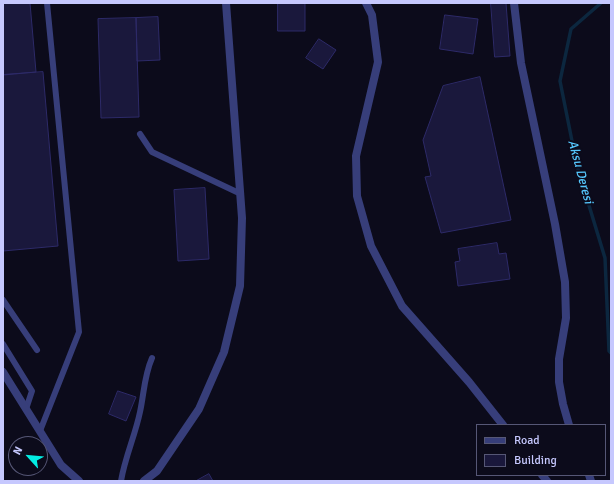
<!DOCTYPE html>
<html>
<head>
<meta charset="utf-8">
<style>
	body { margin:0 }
	#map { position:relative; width:614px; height:484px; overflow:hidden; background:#0c0b1b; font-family:Signika,sans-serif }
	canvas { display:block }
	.frame { position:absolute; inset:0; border:4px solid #c6c8fe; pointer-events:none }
	.legend { position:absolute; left:476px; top:424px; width:130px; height:52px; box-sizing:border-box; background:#0c0b1b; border:1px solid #565776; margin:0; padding:5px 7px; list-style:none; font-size:12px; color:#c6c8fe }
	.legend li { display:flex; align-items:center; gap:8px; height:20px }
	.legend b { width:20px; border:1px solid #565776 }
	.north { position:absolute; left:8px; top:436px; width:40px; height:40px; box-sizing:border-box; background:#0c0b1b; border:1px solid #565776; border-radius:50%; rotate:297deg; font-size:11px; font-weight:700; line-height:16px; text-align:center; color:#c6c8fe }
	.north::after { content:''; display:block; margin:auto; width:14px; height:18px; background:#03ede3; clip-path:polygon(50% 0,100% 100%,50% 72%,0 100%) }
</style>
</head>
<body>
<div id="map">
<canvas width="614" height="484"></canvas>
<div class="frame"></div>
<ul class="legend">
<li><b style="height:5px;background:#373e7a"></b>Road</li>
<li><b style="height:11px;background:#1a183c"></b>Building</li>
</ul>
<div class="north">N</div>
</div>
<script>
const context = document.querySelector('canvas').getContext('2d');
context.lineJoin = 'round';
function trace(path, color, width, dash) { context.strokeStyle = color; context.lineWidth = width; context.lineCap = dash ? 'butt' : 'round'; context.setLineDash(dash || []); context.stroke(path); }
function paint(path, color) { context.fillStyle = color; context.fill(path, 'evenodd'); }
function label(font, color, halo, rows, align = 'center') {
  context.font = font + ' Signika,sans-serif'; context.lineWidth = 4; context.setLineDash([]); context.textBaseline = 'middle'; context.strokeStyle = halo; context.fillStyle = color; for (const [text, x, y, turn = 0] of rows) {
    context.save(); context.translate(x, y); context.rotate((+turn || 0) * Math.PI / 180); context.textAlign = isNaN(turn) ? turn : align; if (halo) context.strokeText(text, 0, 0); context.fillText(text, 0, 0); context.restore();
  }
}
trace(new Path2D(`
	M601,3L571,29L560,81L577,166L605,258L609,351L611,353`), '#0c273f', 3.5);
const building = new Path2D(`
	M3,3H30L36,72L3,75Z
	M278,3H305V31H278Z
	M491,3H506L510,56L495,57Z
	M445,15L478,19L473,54L440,49Z
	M158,17L160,60L137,61L136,18Z
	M136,18L139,117L101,118L98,19Z
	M319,39L336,50L323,69L306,58Z
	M43,72L58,246L3,251V75Z
	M480,77L511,220L441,233L425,177L431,176L423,140L443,86Z
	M205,188L209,259L178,261L174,190Z
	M497,243L499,254L506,253L510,279L458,286L455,262L460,261L458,249Z
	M118,391L136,397L126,421L109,414Z
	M209,474L213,481H196Z`);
paint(building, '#1a183c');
trace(building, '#2d2a68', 1);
trace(new Path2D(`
	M140,134L152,152L241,194
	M3,300L37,350
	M3,344L32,391L26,409
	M40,431L79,332L47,3
	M121,481C125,457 135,436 140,412C144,394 144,376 152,358`), '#373e7a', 6);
trace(new Path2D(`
	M514,3L521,63L555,224L565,282L566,318L559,359V382L563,404L569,425
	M3,372L61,465L79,481
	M589,475L591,481
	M144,481L157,471L199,409L224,352L240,286L242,218L226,3`), '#373e7a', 8);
trace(new Path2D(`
	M366,3L372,15L378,62L356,156L357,196L371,246L402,306L469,382L503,425
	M542,475L547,481`), '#373e7a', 8);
label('italic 13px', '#56c7fd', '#0c0b1b', [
	["Aksu Deresi",580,172,75]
]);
</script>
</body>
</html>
